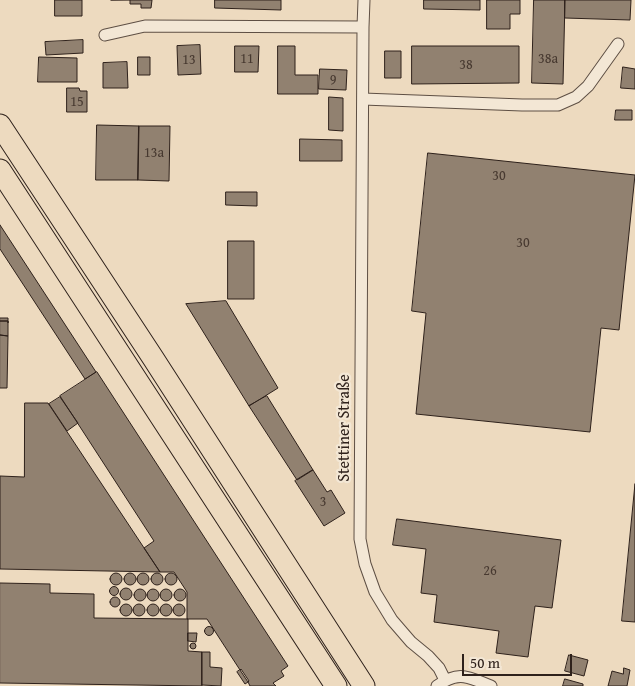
<!DOCTYPE html>
<html>
<head>
<meta charset="utf-8">
<style>
	body { margin:0 }
	#map { position:relative; width:635px; height:686px; overflow:hidden; background:#eddabf; font-family:"Gentium Book Plus",serif }
	canvas { display:block }
	.scale { position:absolute; left:462px; top:654px; width:110px; height:22px; box-sizing:border-box; border:2px solid #2e211b; border-top:0; padding-left:6px; font-size:15px; line-height:18px; white-space:nowrap; color:#2e211b; -webkit-text-stroke:4px #f3e7d5; paint-order:stroke }
</style>
</head>
<body>
<div id="map">
<canvas width="635" height="686"></canvas>
<div class="scale">50 m</div>
</div>
<script>
const context = document.querySelector('canvas').getContext('2d');
context.lineJoin = 'round';
function paint(path, color) { context.fillStyle = color; context.fill(path, 'evenodd'); }
function trace(path, color, width, dash) { context.strokeStyle = color; context.lineWidth = width; context.lineCap = dash ? 'butt' : 'round'; context.setLineDash(dash || []); context.stroke(path); }
function label(font, color, halo, rows, align = 'center') {
  context.font = font + ' "Gentium Book Plus",serif'; context.lineWidth = 4.5; context.setLineDash([]); context.textBaseline = 'middle'; context.strokeStyle = halo; context.fillStyle = color; for (const [text, x, y, turn = 0] of rows) {
    context.save(); context.translate(x, y); context.rotate((+turn || 0) * Math.PI / 180); context.textAlign = isNaN(turn) ? turn : align; if (halo) context.strokeText(text, 0, 0); context.fillText(text, 0, 0); context.restore();
  }
}
const building = new Path2D(`
	M55,0H82V16H55Z
	M111,0H152L151,8H141V4H130V0Z
	M215,0H281V10L215,8Z
	M424,0H480V10L424,9Z
	M487,0H520V14H510V29H487Z
	M534,0H565L563,84L532,83Z
	M565,0H631L630,20L565,18Z
	M83,40V53L46,55L45,42Z
	M200,45L201,74L178,75L177,46Z
	M235,46H259L258,72H235Z
	M278,46H295V75H318V94H278Z
	M412,46H519V83L412,84Z
	M385,51H401V78H385Z
	M39,57L77,58V82H38Z
	M138,57H150V75H138Z
	M127,62L128,88H103V63Z
	M623,67L635,69V89L621,88Z
	M320,69L347,70L346,90L319,89Z
	M67,88H79L80,91H87V112H67Z
	M329,97L343,98V131L329,130Z
	M616,110H632V120H615Z
	M97,125L139,126L138,180H96Z
	M139,126H170L169,181L138,180Z
	M300,139L342,140V161H300Z
	M428,153L635,175L619,330L601,328L590,432L416,414L426,313L412,311Z
	M226,192H257V206L226,205Z
	M0,225L96,372L85,379L0,249Z
	M228,241H254V299H228Z
	M226,301L278,388L249,406L186,304Z
	M0,318H8V323V321H0Z
	M0,321H8V336L0,335Z
	M0,335L8,336L7,388H0Z
	M97,372L288,666L281,671L284,676L273,683L276,686H250L248,682L249,681L241,669L240,670L207,619H187V592L174,572H160L144,548L154,541L60,396Z
	M267,396L313,470L297,480L249,406Z
	M60,397L78,423L67,431L49,404Z
	M25,403H48L160,572L0,569V476L24,477Z
	M313,470L327,492L331,490L345,513L324,526L295,481Z
	M635,484V622L622,621Z
	M397,519L561,540L552,608L535,606L528,657L496,653L499,631L434,622L437,595L421,593L426,549L393,545Z
	M151 579a6 6 0 1 1 12 0a6 6 0 1 1-12 0Z
	M110 579a6 6 0 1 1 12 0a6 6 0 1 1-12 0Z
	M165 579a6 6 0 1 1 12 0a6 6 0 1 1-12 0Z
	M124 579a6 6 0 1 1 12 0a6 6 0 1 1-12 0Z
	M137 579a6 6 0 1 1 12 0a6 6 0 1 1-12 0Z
	M0,583L50,584V593L94,594V618L188,619V651L202,652V686L0,683Z
	M109.5 591a4.5 4.5 0 1 1 9 0a4.5 4.5 0 1 1-9 0Z
	M120 594a6 6 0 1 1 12 0a6 6 0 1 1-12 0Z
	M147 595a6 6 0 1 1 12 0a6 6 0 1 1-12 0Z
	M174 595a6 6 0 1 1 12 0a6 6 0 1 1-12 0Z
	M160 595a6 6 0 1 1 12 0a6 6 0 1 1-12 0Z
	M134 595a6 6 0 1 1 12 0a6 6 0 1 1-12 0Z
	M110 602a5 5 0 1 1 10 0a5 5 0 1 1-10 0Z
	M147 610a6 6 0 1 1 12 0a6 6 0 1 1-12 0Z
	M133 610a6 6 0 1 1 12 0a6 6 0 1 1-12 0Z
	M120 610a6 6 0 1 1 12 0a6 6 0 1 1-12 0Z
	M160 610a6 6 0 1 1 12 0a6 6 0 1 1-12 0Z
	M173 610a6 6 0 1 1 12 0a6 6 0 1 1-12 0Z
	M204.5 631a4.5 4.5 0 1 1 9 0a4.5 4.5 0 1 1-9 0Z
	M188,633H197L196,642L188,641Z
	M190 646a3 3 0 1 1 6 0a3 3 0 1 1-6 0Z
	M202,652H210V667L222,668L221,686L202,685Z
	M569,655L588,660L584,676L565,671Z
	M624,668L630,670L627,686H608L612,671L623,674Z
	M240,670L248,682L245,684L237,672Z
	M565,679L583,684V686H563Z`);
paint(building, '#918170');
trace(building, '#2e211b', 1);
const street = new Path2D(`
	M364,0L363,27L360,539L365,564L375,592L392,620L411,642L428,656L439,668L445,680
	M105,35L145,26L363,27
	M363,99L522,105H558L576,97L588,86L618,44
	M437,686C459,670 468,677 491,686`);
const highway = new Path2D(`
	M0,125L153,358L364,686
	M0,170L336,686`);
trace(street, '#5e4f44', 13);
trace(highway, '#2e211b', 23);
trace(street, '#f3e7d5', 11);
trace(highway, '#eddabf', 21);
label('14px', '#473930', null, [
	["11",247,59],
	["38a",548,59],
	["13",189,60],
	["38",466,65],
	["9",333,80],
	["15",77,102],
	["13a",154,153],
	["30",499,176],
	["30",523,243],
	["3",323,502],
	["26",490,571]
]);
label('16px', '#2e211b', '#f3e7d5', [
	["Stettiner Straße",345,428,-90]
]);
</script>
</body>
</html>
